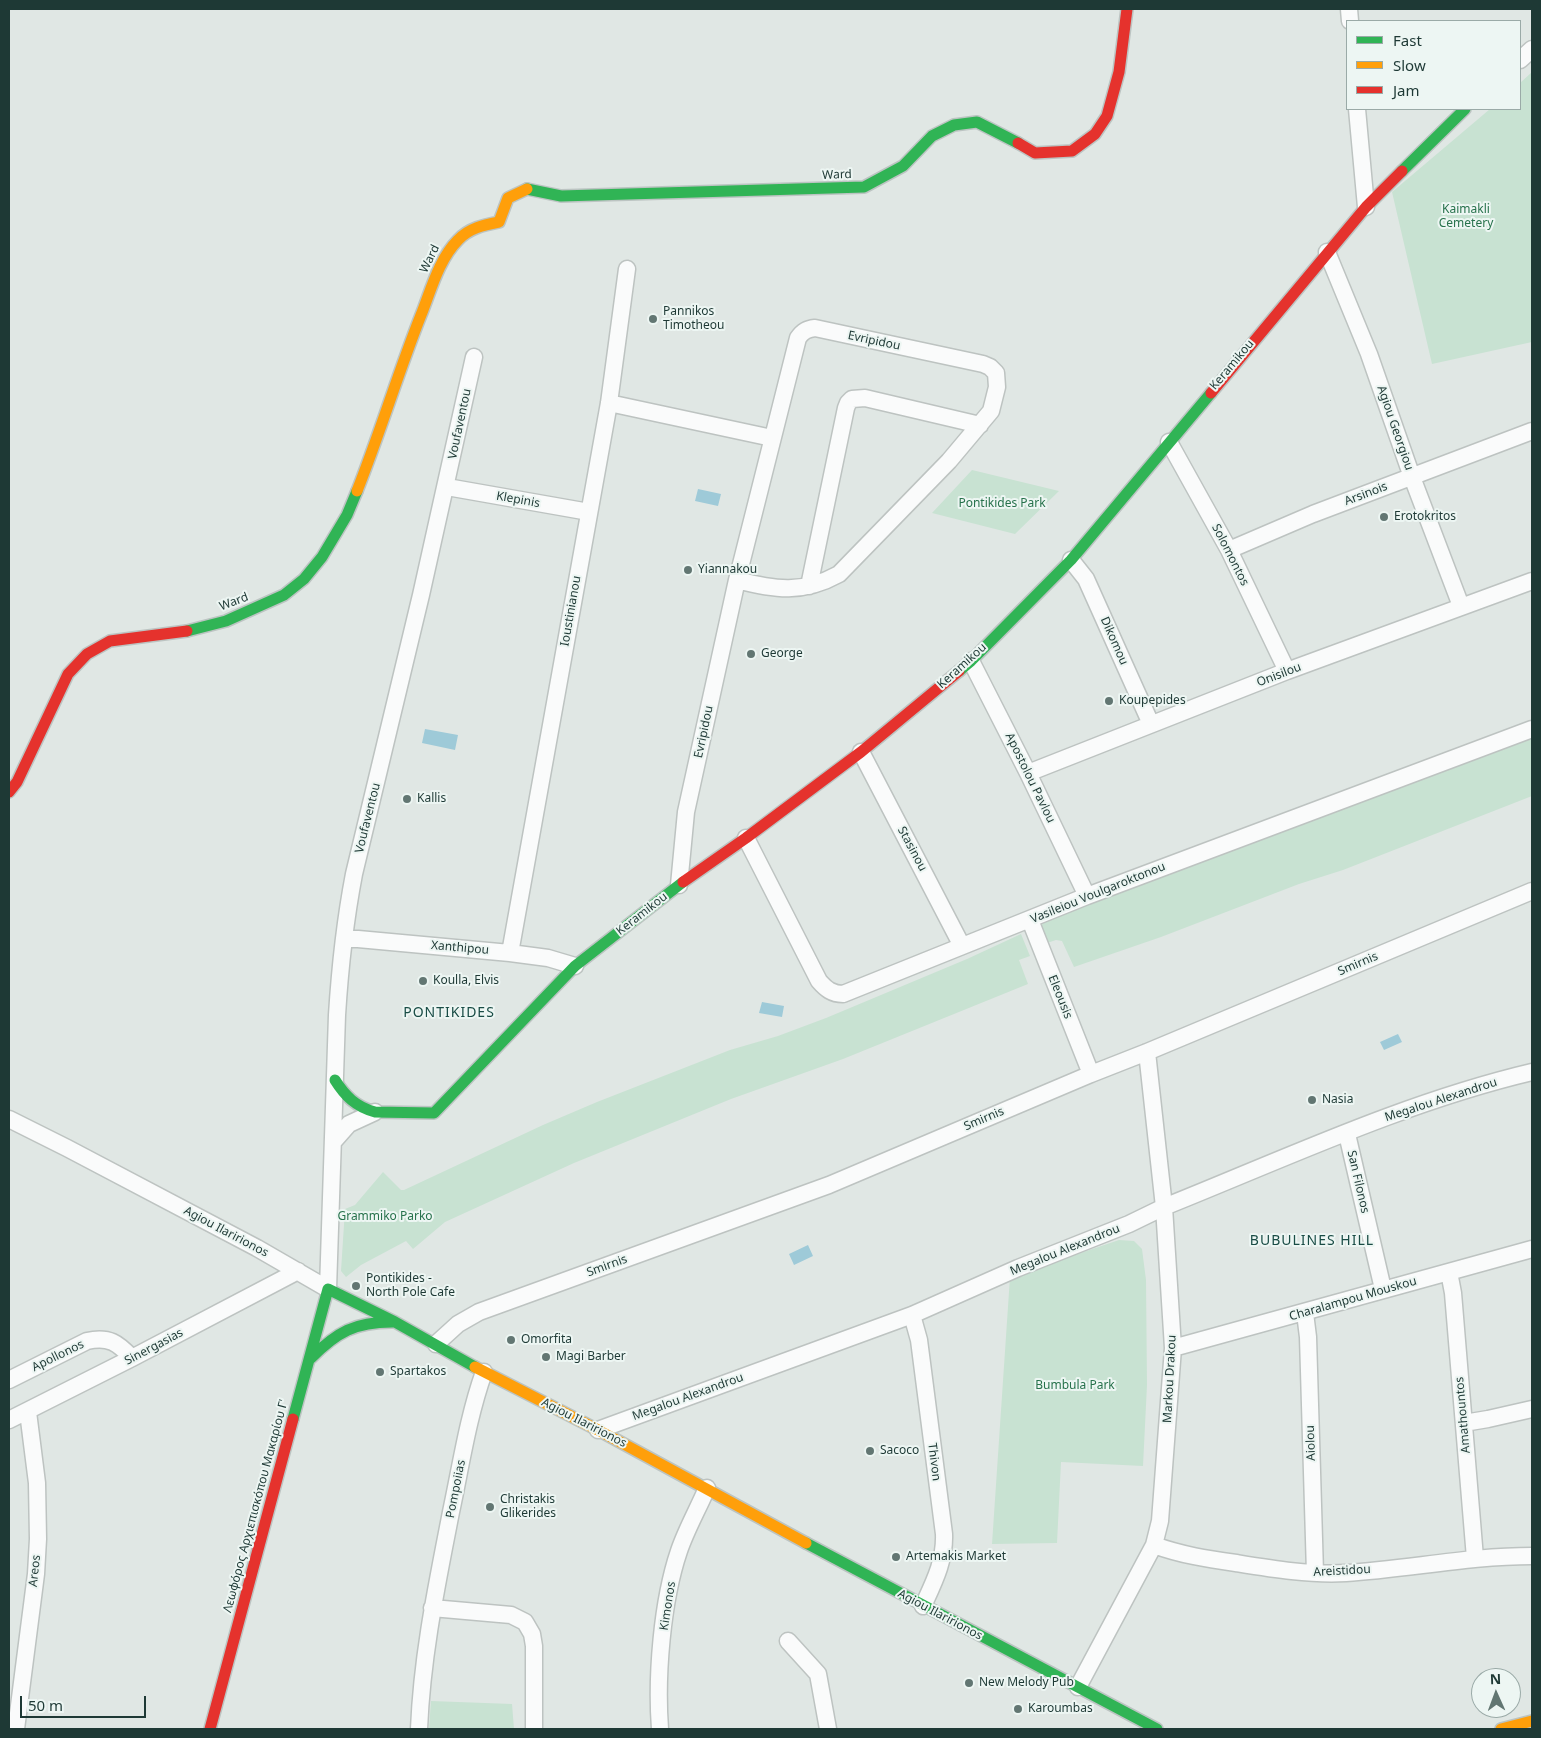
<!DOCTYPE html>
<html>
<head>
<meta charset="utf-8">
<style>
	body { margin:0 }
	#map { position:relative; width:1541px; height:1738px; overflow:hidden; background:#e0e7e4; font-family:"Noto Sans",sans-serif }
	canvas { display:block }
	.frame { position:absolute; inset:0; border:10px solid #1e3935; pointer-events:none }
	.legend { position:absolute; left:1346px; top:20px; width:175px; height:90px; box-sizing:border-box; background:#edf6f3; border:1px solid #9aaaa7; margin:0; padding:6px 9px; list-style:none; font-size:15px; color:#1e3935 }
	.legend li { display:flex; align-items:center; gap:10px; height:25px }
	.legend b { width:25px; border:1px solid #9aaaa7 }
	.north { position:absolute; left:1471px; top:1668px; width:50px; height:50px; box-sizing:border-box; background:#edf6f3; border:1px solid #9aaaa7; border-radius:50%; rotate:358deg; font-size:14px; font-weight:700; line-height:20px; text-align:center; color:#1e3935 }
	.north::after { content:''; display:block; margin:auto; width:18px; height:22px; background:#627672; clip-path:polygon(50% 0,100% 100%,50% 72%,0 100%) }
	.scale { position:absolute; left:20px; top:1696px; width:126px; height:22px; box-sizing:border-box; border:2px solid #1e3935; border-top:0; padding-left:6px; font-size:15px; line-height:18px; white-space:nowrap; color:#1e3935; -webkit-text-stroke:4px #edf6f3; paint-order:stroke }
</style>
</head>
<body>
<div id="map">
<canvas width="1541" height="1738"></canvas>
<div class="frame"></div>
<ul class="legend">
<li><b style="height:6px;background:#30b455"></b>Fast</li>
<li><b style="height:6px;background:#ff9f0a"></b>Slow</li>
<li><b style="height:6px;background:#e5322d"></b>Jam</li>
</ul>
<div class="north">N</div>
<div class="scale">50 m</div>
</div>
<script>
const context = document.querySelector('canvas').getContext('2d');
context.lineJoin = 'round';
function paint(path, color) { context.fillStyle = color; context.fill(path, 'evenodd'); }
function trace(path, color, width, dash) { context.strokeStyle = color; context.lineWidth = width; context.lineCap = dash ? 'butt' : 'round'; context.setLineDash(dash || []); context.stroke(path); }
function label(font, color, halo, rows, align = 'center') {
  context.font = font + ' "Noto Sans",sans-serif'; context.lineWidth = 4; context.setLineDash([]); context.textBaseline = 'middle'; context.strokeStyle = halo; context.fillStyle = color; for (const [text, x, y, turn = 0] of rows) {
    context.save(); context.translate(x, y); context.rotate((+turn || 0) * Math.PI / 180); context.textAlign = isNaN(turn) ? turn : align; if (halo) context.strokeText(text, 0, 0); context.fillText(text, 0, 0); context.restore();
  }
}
paint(new Path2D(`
	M1532,72V342L1432,364L1392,192L1490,109H1520V83Z
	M972,470L1059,491L1015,534L932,513Z
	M1532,737V796L1343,870L1299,884L1161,937L1074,967L1062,941L1056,940L1047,943L1042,932V922Z
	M1021,934L1030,956L1019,960L1028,984L843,1059L731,1099L574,1163L445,1222L413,1249L406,1241L361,1265L346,1277L341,1271L345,1209L355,1205L383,1172L401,1190H404L543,1125L597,1102L730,1050L778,1036L826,1018L967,959Z
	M1119,1240L1134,1241L1142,1249L1146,1280L1147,1385L1143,1466L1061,1462L1057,1543L992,1544L1010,1277Z
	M431,1701L512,1704L514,1729H429Z`), '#c8e2d2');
paint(new Path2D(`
	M698,489L721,494L718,506L695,501Z
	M425,729L458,735L455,750L422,743Z
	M762,1002L784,1006L782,1017L759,1013Z
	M1398,1034L1402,1042L1384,1050L1380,1042Z
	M808,1245L813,1256L794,1265L789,1254Z`), '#9ecad8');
const street = new Path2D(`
	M1349,9L1350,21
	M1520,60L1532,49
	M1357,109L1366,207
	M1327,252L1369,354L1412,477L1461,606
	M609,403L772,438
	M1169,442L1229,550L1287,671
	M447,487L589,512
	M1229,550L1313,514L1532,431
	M1071,560L1086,579L1151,724
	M809,586L846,408L848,403L852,399L865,398L980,425
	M971,661L1028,773L1087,896
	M861,752L962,946
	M1028,773L1287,671L1532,581
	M746,838L819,981C826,989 832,994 843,994L1087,896L1532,729
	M679,885L686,812L737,580L798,338C803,331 807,329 815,328L983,364L990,367L996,373L997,387L991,411L949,461L839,574C803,594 775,590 737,580
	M1030,920L1091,1074
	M344,939H358L510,953L548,958L575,966
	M510,953L609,403L627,269
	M9,1119L67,1148L257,1248L328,1289L337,1015C340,967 345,921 354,874L421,595L474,357
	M1347,1134L1383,1289
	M334,1141L349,1124L375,1112
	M1449,1272L1453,1293L1475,1558
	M1305,1313L1308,1337L1315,1573
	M912,1315L919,1340L944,1534C945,1561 934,1582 923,1606
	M436,1344L458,1324L479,1312L829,1185L1091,1074L1147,1052L1532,891
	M1173,1348L1532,1249
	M9,1380L87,1341C109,1336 118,1343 132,1358
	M9,1420L132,1358L298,1271
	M1464,1423L1488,1419L1532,1409
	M598,1430L912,1315L1018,1268L1129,1224L1164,1207C1284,1159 1405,1102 1532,1072
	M1154,1545C1181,1555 1208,1559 1236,1563C1273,1569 1309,1575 1346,1573C1408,1569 1470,1556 1532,1556
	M432,1608L511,1615L525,1622L532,1634L534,1646V1729
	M788,1641L818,1674L828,1729
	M1078,1687L1154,1545L1160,1521L1173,1348L1164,1207L1147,1052
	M16,1729L36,1574L38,1539L37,1483L28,1412
	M419,1729C422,1655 437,1584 451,1512C461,1465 468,1417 484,1372
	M660,1729C656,1676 662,1601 679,1551C686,1530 698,1509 707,1488`);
const fast = new Path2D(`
	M1402,171L1465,109
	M527,189L561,196L864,187L903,166L932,136L954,125L977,122L1018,143
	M187,631L226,621L284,595L304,579L322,557L347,515L357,491
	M959,671L971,661L1071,560L1211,393
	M335,1080C345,1096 356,1107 375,1112L434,1113L575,966L683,882
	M311,1358C337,1332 355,1322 392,1322
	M293,1419L328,1289L395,1322L475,1367
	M806,1543L1157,1729`);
const slow = new Path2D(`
	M357,491C380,433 398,373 421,315C431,290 439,259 458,240C469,228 484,225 499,222L508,198L527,189
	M475,1367L598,1430L806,1543
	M1501,1729L1532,1721`);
const jam = new Path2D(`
	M1018,143L1035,153L1072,151L1095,134L1107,116L1119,72L1127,9
	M1211,393L1366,207L1402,171
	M9,792L17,782L68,674L87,654L110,641L187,631
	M683,882L746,838L861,752L959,671
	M210,1729L293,1419`);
trace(street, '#bdc3c1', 19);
trace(fast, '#bcc4c2', 14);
trace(slow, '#bcc4c2', 14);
trace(jam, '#bcc4c2', 14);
trace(street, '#fafbfb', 16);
trace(fast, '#30b455', 11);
trace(slow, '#ff9f0a', 11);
trace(jam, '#e5322d', 11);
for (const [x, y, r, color] of [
	[653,319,5,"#627672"],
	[1384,517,5,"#627672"],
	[688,570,5,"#627672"],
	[751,654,5,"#627672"],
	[1109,701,5,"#627672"],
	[407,799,5,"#627672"],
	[423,981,5,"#627672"],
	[1312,1100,5,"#627672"],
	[356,1286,5,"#627672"],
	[511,1340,5,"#627672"],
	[546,1357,5,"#627672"],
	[380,1372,5,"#627672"],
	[870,1451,5,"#627672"],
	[490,1507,5,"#627672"],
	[896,1557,5,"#627672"],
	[969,1683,5,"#627672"],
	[1018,1709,5,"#627672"]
]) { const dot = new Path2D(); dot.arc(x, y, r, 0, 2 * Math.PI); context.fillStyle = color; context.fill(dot); trace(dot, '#edf6f3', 2); }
label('12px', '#1e3935', '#edf6f3', [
	["Ward",837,175,-2],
	["Ward",430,259,-64],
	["Evripidou",874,341,12],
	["Keramikou",1232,365,-50],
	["Voufaventou",460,424,-78],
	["Agiou Georgiou",1395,428,71],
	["Arsinois",1366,494,-21],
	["Klepinis",518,500,10],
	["Solomontos",1230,555,63],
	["Ward",234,602,-21],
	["Ioustinianou",571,611,-80],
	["Dikomou",1114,641,66],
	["Keramikou",962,666,-42],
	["Onisilou",1279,675,-21],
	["Evripidou",704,732,-78],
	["Apostolou Pavlou",1030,778,64],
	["Voufaventou",368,818,-76],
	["Stasinou",912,849,62],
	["Vasileiou Voulgaroktonou",1098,893,-22],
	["Keramikou",642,914,-38],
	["Xanthipou",460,948,5],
	["Smirnis",1358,964,-23],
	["Eleousis",1060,997,68],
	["Megalou Alexandrou",1441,1100,-18],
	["Smirnis",984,1119,-23],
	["San Filonos",1358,1182,77],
	["Agiou Ilaririonos",226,1232,28],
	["Megalou Alexandrou",1065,1250,-22],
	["Smirnis",607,1266,-20],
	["Charalampou Mouskou",1353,1299,-16],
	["Sinergasias",154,1347,-28],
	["Apollonos",58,1356,-26],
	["Markou Drakou",1170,1379,-87],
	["Megalou Alexandrou",688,1397,-20],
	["Amathountos",1463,1415,-95],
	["Agiou Ilaririonos",584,1423,27],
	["Aiolou",1311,1443,-92],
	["Thivon",934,1462,83],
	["Pompoiias",456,1489,-79],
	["Λεωφόρος Αρχιεπισκόπου Μακαρίου Γ'",256,1506,-75],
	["Areos",35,1571,-84],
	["Areistidou",1342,1571,-3],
	["Kimonos",668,1606,-81],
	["Agiou Ilaririonos",940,1615,28]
]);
label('12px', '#27724c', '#edf6f3', [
	["Kaimakli",1466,210],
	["Cemetery",1466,224],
	["Pontikides Park",1002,504],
	["Grammiko Parko",385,1217],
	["Bumbula Park",1075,1386]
]);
label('12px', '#1e3935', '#edf6f3', [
	["Pannikos",663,312],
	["Timotheou",663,326],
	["Erotokritos",1394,517],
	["Yiannakou",698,570],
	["George",761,654],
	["Koupepides",1119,701],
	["Kallis",417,799],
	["Koulla, Elvis",433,981],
	["Nasia",1322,1100],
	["Pontikides -",366,1279],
	["North Pole Cafe",366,1293],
	["Omorfita",521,1340],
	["Magi Barber",556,1357],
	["Spartakos",390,1372],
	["Sacoco",880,1451],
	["Christakis",500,1500],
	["Glikerides",500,1514],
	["Artemakis Market",906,1557],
	["New Melody Pub",979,1683],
	["Karoumbas",1028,1709]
], 'left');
context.letterSpacing = '1px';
label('14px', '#194c45', '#edf6f3', [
	["PONTIKIDES",449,1013],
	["BUBULINES HILL",1312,1241]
]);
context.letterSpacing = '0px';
</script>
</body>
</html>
